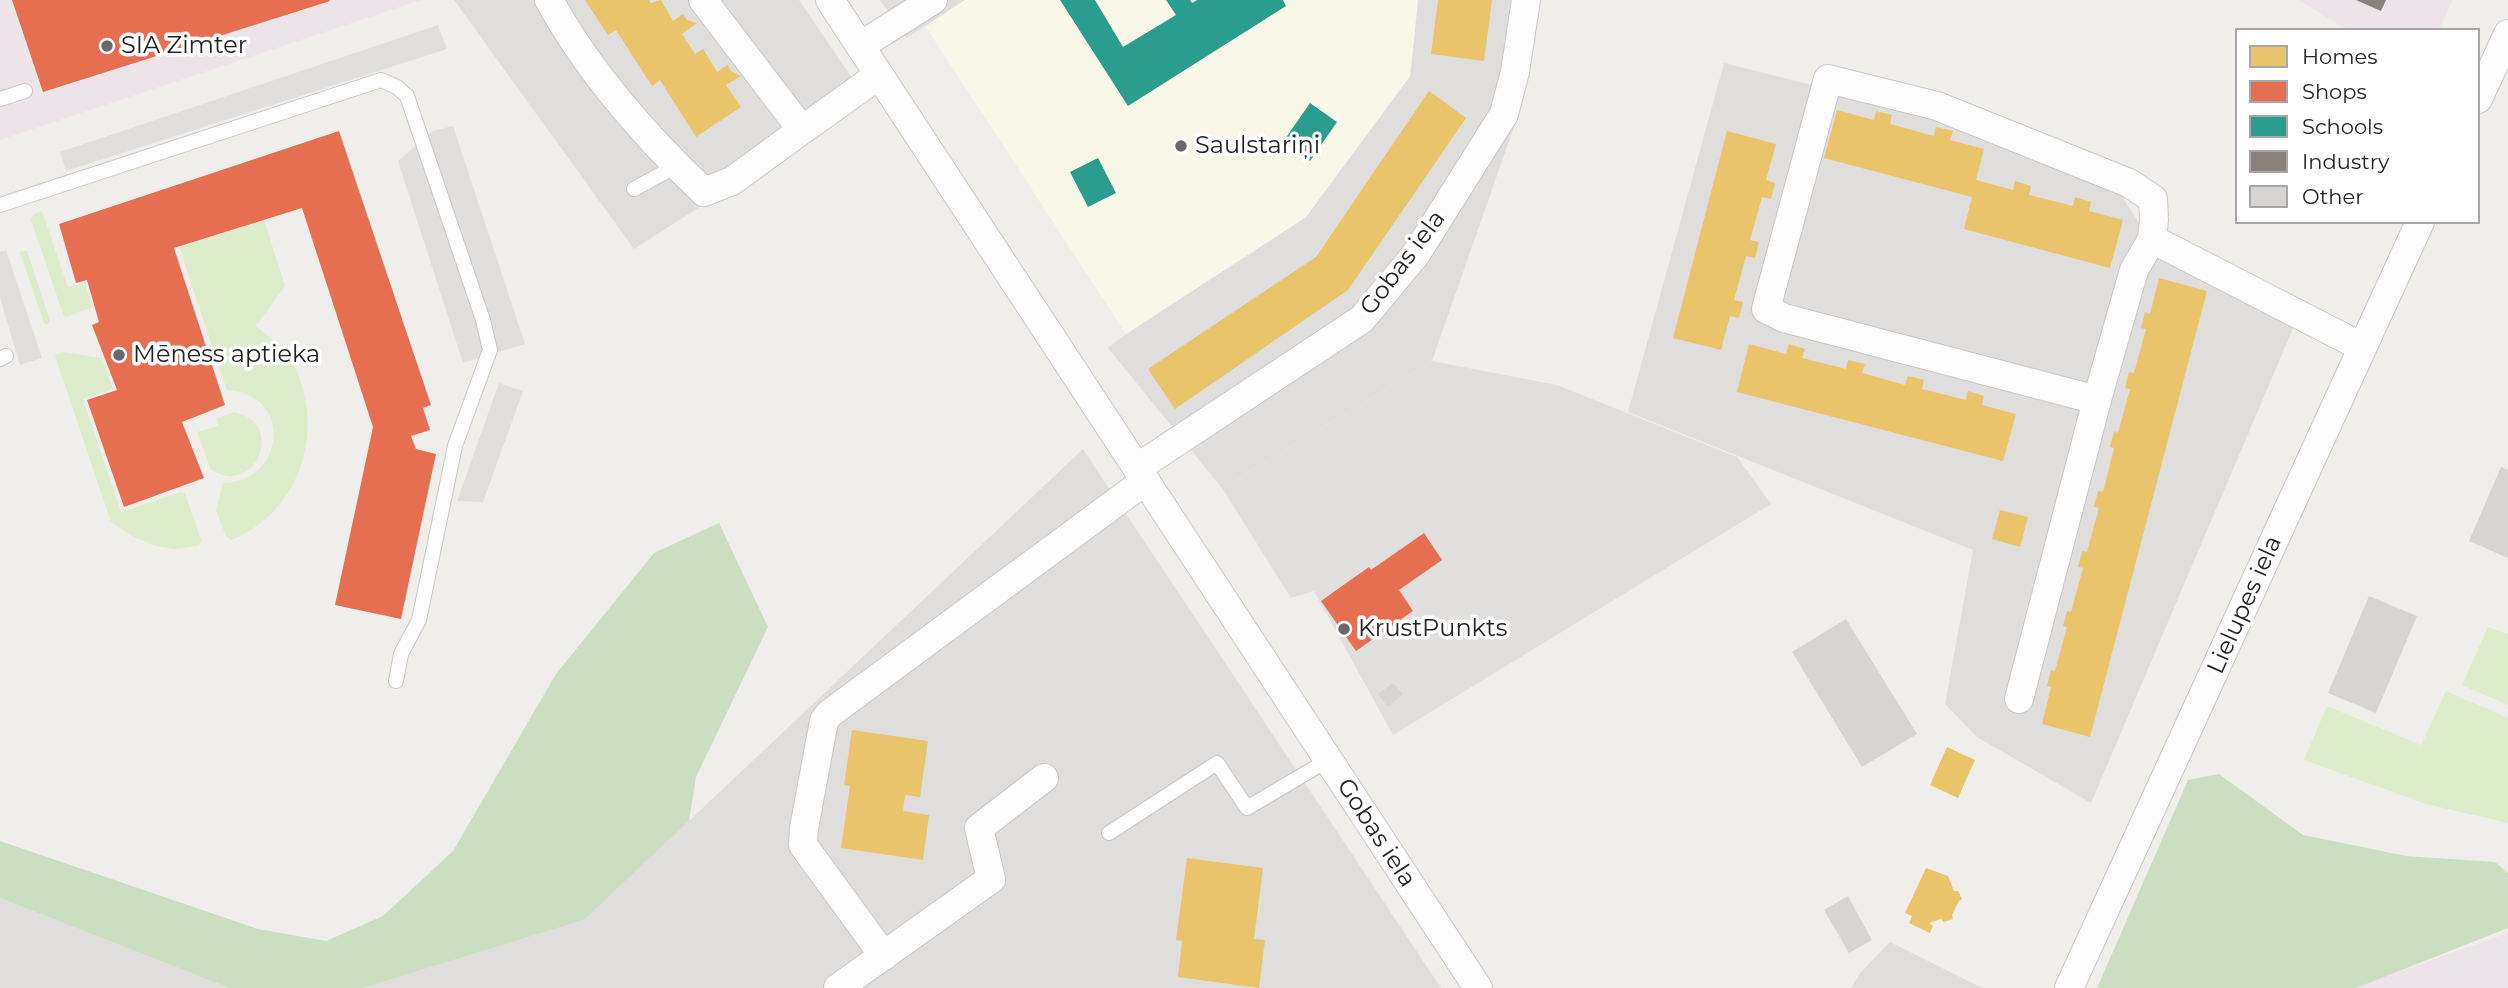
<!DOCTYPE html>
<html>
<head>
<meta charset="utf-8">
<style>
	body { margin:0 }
	#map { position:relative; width:2508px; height:988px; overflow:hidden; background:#f0eeeb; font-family:Montserrat,sans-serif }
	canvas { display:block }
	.legend { position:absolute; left:2235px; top:28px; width:245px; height:196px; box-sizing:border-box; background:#fff; border:2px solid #a7a7a7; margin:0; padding:9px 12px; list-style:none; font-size:21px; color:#222 }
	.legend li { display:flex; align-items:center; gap:14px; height:35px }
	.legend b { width:35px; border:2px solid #a7a7a7 }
</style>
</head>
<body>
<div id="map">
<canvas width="2508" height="988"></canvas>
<ul class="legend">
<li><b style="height:19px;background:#e9c46a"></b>Homes</li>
<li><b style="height:19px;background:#e76f51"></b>Shops</li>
<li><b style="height:19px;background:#2a9d8f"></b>Schools</li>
<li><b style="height:19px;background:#8a817c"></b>Industry</li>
<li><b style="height:19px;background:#d7d4d2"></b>Other</li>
</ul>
</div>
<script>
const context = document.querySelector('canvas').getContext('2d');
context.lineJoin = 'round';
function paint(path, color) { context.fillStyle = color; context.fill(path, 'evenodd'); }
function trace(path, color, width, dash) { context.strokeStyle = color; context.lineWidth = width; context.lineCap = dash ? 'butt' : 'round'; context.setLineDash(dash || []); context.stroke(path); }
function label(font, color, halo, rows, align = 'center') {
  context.font = font + ' Montserrat,sans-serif'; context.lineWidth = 7; context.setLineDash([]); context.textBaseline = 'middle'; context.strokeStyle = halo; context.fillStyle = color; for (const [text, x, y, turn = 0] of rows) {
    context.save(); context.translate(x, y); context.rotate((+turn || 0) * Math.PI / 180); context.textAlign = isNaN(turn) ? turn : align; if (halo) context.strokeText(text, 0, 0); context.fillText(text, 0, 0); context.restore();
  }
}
paint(new Path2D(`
	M454,0H799L867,100L634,249Z
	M880,0H965L906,38Z
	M1418,0H1537L1522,104L1432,361L1222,488L1108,348L1126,334L1306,217L1410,76Z
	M1724,63L1935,116L2122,196L2159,255L2294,326L2091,803L1977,737L1945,704L1973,550L1628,412Z
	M1083,449L1441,988H363L584,920Z
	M0,898L229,988H0Z
	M1890,942L1982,988H1851L1861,972Z`), '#dfdedc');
paint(new Path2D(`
	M0,0H421L0,140Z
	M2298,0H2453L2439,30H2348Z
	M2508,933V988H2352Z`), '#ede4e9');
paint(new Path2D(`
	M965,0H1418L1410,76L1306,217L1126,334L926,27Z`), '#f8f7e8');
paint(new Path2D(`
	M42,211L68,287L85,283L93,307L66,317L63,314L31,220L34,214Z
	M264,220L285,286L256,326C269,337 282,346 291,360C328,425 302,512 231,540L226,536L216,510L223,483C280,482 292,410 244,393C239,391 232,391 227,390L179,247Z
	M22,251H27L50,321L47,325L44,323L20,253Z
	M62,352L102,358L113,389L83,399L121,512L181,492L185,493L201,540L199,546L174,549L156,546L136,538L111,522L55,356Z
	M235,412C240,414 247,416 251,419C272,437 260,473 233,476C225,477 218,473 211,470L197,432L218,426L217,418Z
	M2488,627L2508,634V705L2462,685Z
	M2446,691L2508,718V823L2426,804L2304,760L2327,706L2421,745Z`), '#ddeccb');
paint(new Path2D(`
	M719,523L768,627L696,777L689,821L584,920L363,988H229L0,898V841L258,929L326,941L383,916L453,851L556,674L654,553Z
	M2219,774L2303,835L2406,856L2495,862L2508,873V928L2356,988H2097L2188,780Z`), '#cbdec1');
paint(new Path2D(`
	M438,25L447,49L66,171L60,152Z
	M453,126L525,344L463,363L398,161L433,131Z
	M6,250L42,358L20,365L0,298V252Z
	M1432,361L1557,385L1737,457L1771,504L1393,735L1314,591L1291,598L1222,488Z
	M499,383L523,391L483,502L457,501Z`), '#e0dfde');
paint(new Path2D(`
	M585,0H649L651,3L661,0L673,21L683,14L687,20L697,23L682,34L695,54L703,49L717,72L728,65L731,71L741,76L726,85L741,107L696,137L660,80L652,86L616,30L608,35Z
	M1438,0H1492L1484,61L1431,54Z
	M1429,91L1466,118L1348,290L1175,409L1148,369L1316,257Z
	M1837,110L1874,120L1876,111L1892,115L1890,124L1934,136L1936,127L1953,131L1950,140L1984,149L1976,180L2013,190L2015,181L2031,186L2029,195L2073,206L2075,197L2091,202L2089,211L2123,220L2110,268L1964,229L1972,197L1824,158Z
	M1727,131L1776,144L1766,180L1775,183L1771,199L1762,197L1750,240L1759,242L1755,258L1746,256L1734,300L1743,302L1739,318L1730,316L1721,350L1673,338Z
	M2159,278L2207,291L2090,737L2042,724L2051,687L2047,686L2051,670L2055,671L2067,627L2063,626L2067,611L2071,612L2083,568L2078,567L2082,551L2087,552L2099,508L2094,507L2098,491L2103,492L2114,448L2110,447L2114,431L2118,433L2130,389L2125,388L2129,372L2134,373L2146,329L2141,328L2145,312L2150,314Z
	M1749,344L1786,354L1789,344L1805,349L1802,358L1846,369L1848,360L1865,364L1862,373L1905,385L1908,376L1924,380L1922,389L1966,400L1968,391L1984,396L1982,405L2016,414L2003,461L1737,392Z
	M2000,510L2028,517L2020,547L1992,539Z
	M852,730L928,741L920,797L905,795L903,811L929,815L923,860L841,848L850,786L844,785Z
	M1947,747L1975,760L1958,798L1930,785Z
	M1187,858L1263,868L1254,939L1265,940L1259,988L1178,977L1182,941L1176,940Z
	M1926,868L1948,876L1954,891H1958L1962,899L1959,901L1952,915L1953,919L1944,922L1941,919L1929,923L1933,926L1930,933L1909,923L1912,916L1905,913Z`), '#e9c46a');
paint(new Path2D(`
	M12,0H329L330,1L43,92Z
	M339,131L430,402L431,405L423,408L430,430L411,436L416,449L436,454L401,619L335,605L373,427L302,208L174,248L225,405L182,422L204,478L124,507L87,400L117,390L92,325L99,322L87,280L76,283L59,224Z
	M1424,533L1442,560L1399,590L1413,611L1356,651L1321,601L1369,567L1371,570Z`), '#e76f51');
paint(new Path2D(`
	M1060,0H1095L1123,47L1176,15L1166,0H1190L1192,3L1197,0H1283L1286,6L1128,106Z
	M1310,103L1337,122L1310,161L1283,142Z
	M1098,158L1116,193L1088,207L1070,172Z`), '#2a9d8f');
paint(new Path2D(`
	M2356,0H2386L2381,11Z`), '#8a817c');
paint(new Path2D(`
	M2501,467L2508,470V558L2469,541Z
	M2369,596L2417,616L2376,713L2328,693Z
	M1846,619L1917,734L1862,767L1792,652Z
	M1393,683L1403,694L1388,707L1378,694Z
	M1848,896L1872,940L1849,953L1824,910Z`), '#d7d4d2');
const lane = new Path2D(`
	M0,99L25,91
	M634,189L676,166
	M0,205L381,80L397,87L407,96L483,320L490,350L455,446L419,620L401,654L396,681
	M0,359L6,356
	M1109,833L1217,763L1247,808L1328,760`);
const street = new Path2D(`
	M549,0C588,71 645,136 704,192L732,181L802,130
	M703,0L802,130L879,75
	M830,0L1478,988
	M860,46L933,0
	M2478,99L2508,34
	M2097,400L1784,318L1766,309L1828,79L1937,106L2129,183L2153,199L2154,220L2152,239
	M1137,468L1362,319L1416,254L1504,114L1515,72L1526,0
	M2019,699L2097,400L2134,270L2152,239L2362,347
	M884,956L803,845L804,828L824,721L829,714L1145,481
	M838,988L991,879L979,828L1044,778
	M2069,988L2420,222`);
trace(lane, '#c9c8c7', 16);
trace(street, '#c9c8c7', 30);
trace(lane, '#fdfcfc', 14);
trace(street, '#fdfcfc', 28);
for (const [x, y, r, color] of [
	[107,46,7,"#6a6968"],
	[1181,146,7,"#6a6968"],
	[119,355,7,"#6a6968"],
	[1344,629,7,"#6a6968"]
]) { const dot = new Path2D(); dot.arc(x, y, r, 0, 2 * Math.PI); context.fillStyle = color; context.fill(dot); trace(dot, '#fff', 2.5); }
label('24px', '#222', '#fff', [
	["SIA Zimter",121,46],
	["Saulstariņi",1195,146],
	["Mēness aptieka",133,355],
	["KrustPunkts",1358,629]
], 'left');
label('24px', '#222', '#fff', [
	["Gobas iela",1403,263,-53],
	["Lielupes iela",2245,605,-66],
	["Gobas iela",1376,833,57]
]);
</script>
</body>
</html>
